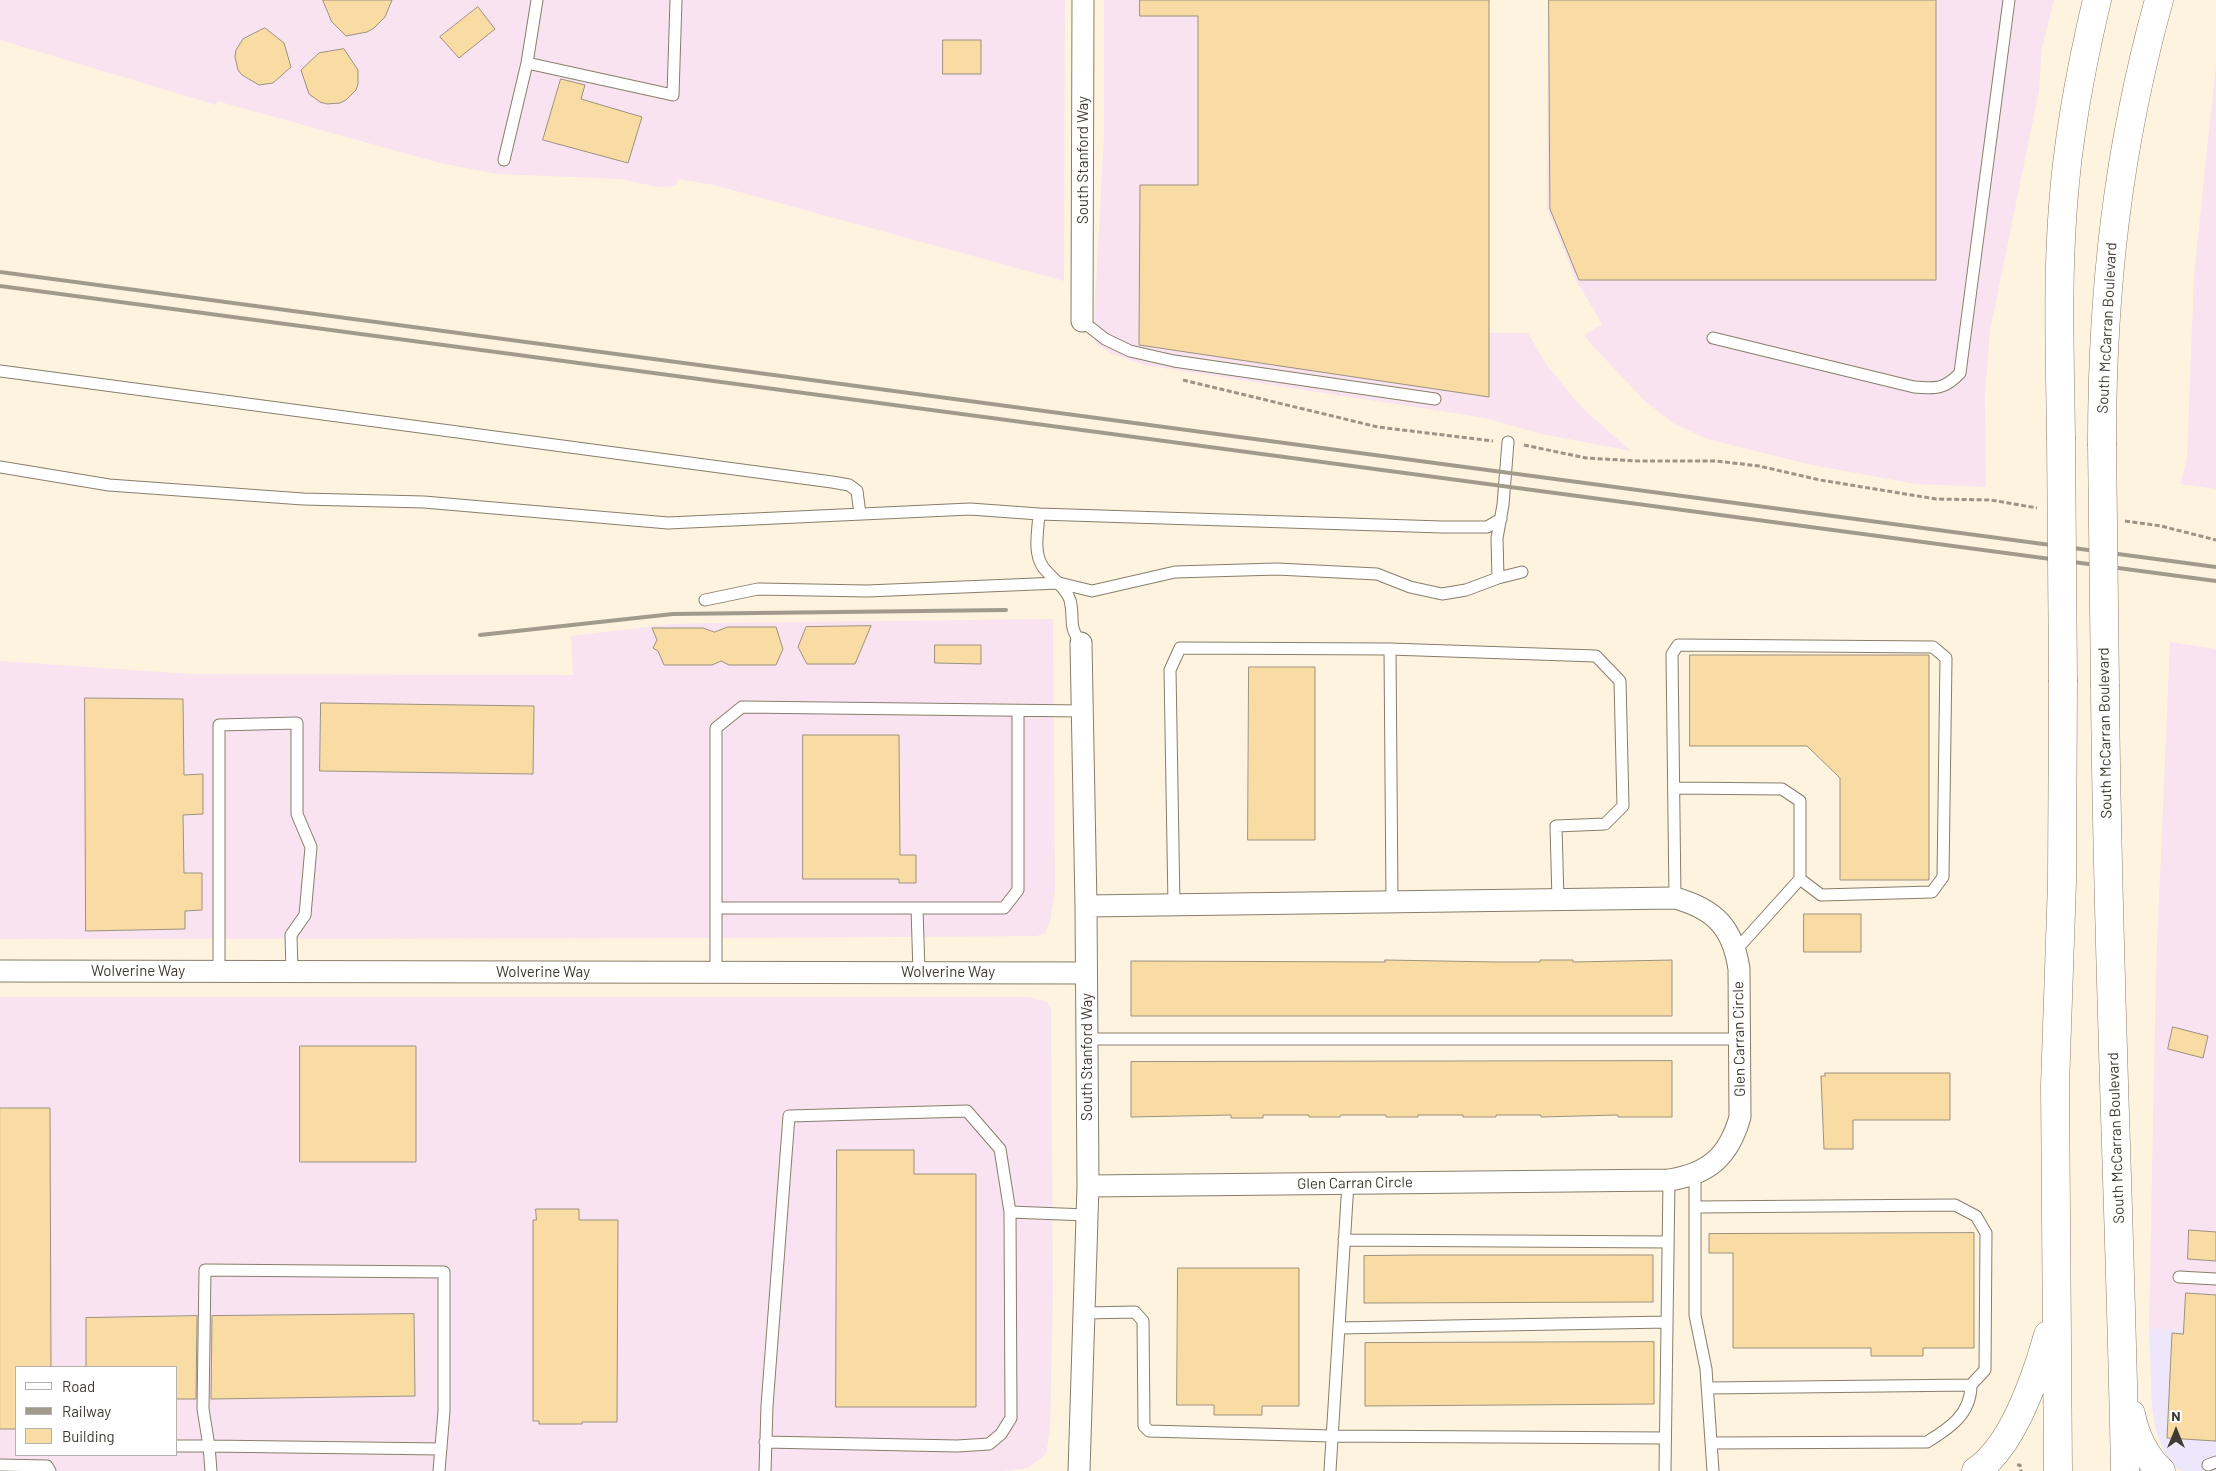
<!DOCTYPE html>
<html>
<head>
<meta charset="utf-8">
<style>
	body { margin:0 }
	#map { position:relative; width:2216px; height:1471px; overflow:hidden; background:#fdf3de; font-family:Barlow,sans-serif }
	canvas { display:block }
	.legend { position:absolute; left:15px; top:1366px; width:162px; height:90px; box-sizing:border-box; background:#fff; border:1px solid #b2b1ad; margin:0; padding:6px 9px; list-style:none; font-size:15px; color:#3f3b33 }
	.legend li { display:flex; align-items:center; gap:10px; height:25px }
	.legend b { width:25px; border:1px solid #b2b1ad }
	.north { position:absolute; left:2151px; top:1406px; width:50px; height:50px; -webkit-text-stroke:4px #fff; paint-order:stroke; rotate:0deg; font-size:14px; font-weight:700; line-height:20px; text-align:center; color:#3f3b33 }
	.north::after { content:''; display:block; margin:auto; width:18px; height:22px; background:#3f3b33; clip-path:polygon(50% 0,100% 100%,50% 72%,0 100%) }
</style>
</head>
<body>
<div id="map">
<canvas width="2216" height="1471"></canvas>
<ul class="legend">
<li><b style="height:6px;background:#fff"></b>Road</li>
<li><b style="height:6px;background:#a29b8c"></b>Railway</li>
<li><b style="height:14px;background:#f8dca4"></b>Building</li>
</ul>
<div class="north">N</div>
</div>
<script>
const context = document.querySelector('canvas').getContext('2d');
context.lineJoin = 'round';
function paint(path, color) { context.fillStyle = color; context.fill(path, 'evenodd'); }
function trace(path, color, width, dash) { context.strokeStyle = color; context.lineWidth = width; context.lineCap = dash ? 'butt' : 'round'; context.setLineDash(dash || []); context.stroke(path); }
function label(font, color, halo, rows, align = 'center') {
  context.font = font + ' Barlow,sans-serif'; context.lineWidth = 4; context.setLineDash([]); context.textBaseline = 'middle'; context.strokeStyle = halo; context.fillStyle = color; for (const [text, x, y, turn = 0] of rows) {
    context.save(); context.translate(x, y); context.rotate((+turn || 0) * Math.PI / 180); context.textAlign = isNaN(turn) ? turn : align; if (halo) context.strokeText(text, 0, 0); context.fillText(text, 0, 0); context.restore();
  }
}
paint(new Path2D(`
	M2149,1328L2216,1331V1471H2182L2171,1464L2164,1451L2156,1432L2152,1405Z`), '#eee6fb');
paint(new Path2D(`
	M0,0H1065L1064,281L714,185L678,179L676,186L657,187L622,179L497,174L440,163L217,101L216,105L0,40Z
	M1104,0H1488V333H1528L1546,364L1572,396L1588,413L1631,451L1542,434L1485,418L1144,365L1112,354L1096,344L1094,321L1104,135Z
	M1548,0H2054L2042,48L2039,91L1990,331L1985,393L1986,487L1916,484L1812,465L1707,439L1673,423L1646,402L1590,343L1584,335L1602,324L1576,280L1547,208Z
	M2216,64V489L2180,484L2187,459L2194,274Z
	M1053,619L1055,890L1050,922L1045,933L1037,936L746,938L0,939V661L191,674L573,675L571,636L674,624L714,623Z
	M2170,642L2216,649V1331L2149,1328L2156,970Z
	M0,997H1029L1047,1002L1051,1009L1053,1294L1050,1430L1046,1454L1028,1468L1003,1471H0ZM16,1367H176V1455H16Z`), '#f9e3f0');
const building = new Path2D(`
	M323,0H392L385,17L374,28L367,32L346,36L332,22Z
	M1140,0H1489V397L1139,345L1140,185H1198V16H1140Z
	M1549,0H1936V280H1579L1550,209Z
	M478,7L495,29L459,58L440,37Z
	M265,28L284,43L291,67L273,83L259,85L242,75L238,70L235,57L236,50L243,39Z
	M943,40H981V74H943Z
	M344,49L358,70V84L356,90L346,100L340,103L327,104L320,102L309,94L301,70L319,53Z
	M561,79L585,85L581,99L642,117L628,163L543,140Z
	M871,626L855,664H807L798,647L806,627Z
	M728,627H776L783,649L776,665H729L721,661L712,665H664L658,651L653,648L657,640L652,628H703L714,632Z
	M935,645H981V664L935,663Z
	M1690,655H1929V880H1840V778L1807,746H1690Z
	M1249,667H1315V840H1248Z
	M85,698L183,699L184,775L203,774V814L183,815L184,873H202V910L185,911V929L86,931Z
	M321,703L534,706L533,774L320,771Z
	M803,735H899L900,855H916V883H899V879H803Z
	M1804,914H1861V952H1804Z
	M1385,960L1496,962H1540V960H1573V962L1672,960V1016H1131V961L1385,962Z
	M2173,1027L2208,1036L2203,1058L2168,1049Z
	M300,1046H416V1162H300Z
	M1672,1061V1117H1618V1115L1541,1117V1115H1496V1117H1463V1115H1418V1117H1386V1115H1341L1340,1117H1309V1115H1263V1118H1231V1115L1131,1117V1062Z
	M1825,1073H1950V1120H1853V1149H1824L1821,1076H1825Z
	M0,1108H50L51,1367H16V1429H0Z
	M837,1150H914V1174H976V1407H836Z
	M536,1209H579V1220H618L617,1422H582V1424H539V1421H533V1220H536Z
	M2189,1230L2216,1232V1261L2188,1259Z
	M1974,1233V1348H1923V1356H1871V1348H1733V1253H1709V1234Z
	M1422,1255H1653V1302L1364,1303V1256Z
	M1178,1268H1299V1406H1262V1415H1214V1405H1177Z
	M2186,1293L2216,1295V1441L2167,1438L2172,1333L2183,1334Z
	M414,1314L415,1396L211,1399L212,1316Z
	M197,1316L196,1399H176V1367H86V1318Z
	M1654,1342V1404L1365,1406V1343Z`);
paint(building, '#f8dca4');
trace(building, '#9c927f', 1);
const service = new Path2D(`
	M537,0L527,63L673,95L676,0
	M504,160L527,63
	M1082,321L1105,339L1130,351L1174,361L1435,399
	M1713,338L1914,387C1936,389 1945,389 1960,373L2009,0
	M0,371L832,482L849,485L857,491L860,514
	M0,467L109,485L303,499L424,502L668,523L970,509L1039,514L1442,527H1487L1501,519
	M1039,514C1038,531 1033,553 1043,567C1051,578 1066,587 1070,600C1075,619 1067,625 1081,643
	M1498,578L1497,538L1503,505L1508,442
	M705,600L758,589L867,591L1059,583L1092,591L1175,572L1277,569L1377,574L1410,587L1442,594L1466,590L1498,578L1522,572
	M1390,649L1392,902
	M1674,788L1782,789L1800,801V879L1821,895L1932,892L1943,877L1946,658L1933,647L1678,645L1672,654L1675,898
	M1174,905L1170,670L1180,648L1390,649L1596,656L1620,681L1623,806L1605,824L1556,826L1558,900
	M716,908H1004L1018,890V711
	M917,908L919,972
	M1736,950L1800,879
	M219,971V725L297,723V814L311,847L305,915L291,935L292,971
	M716,972V728L742,707L1082,711
	M1087,1039H1739
	M1695,1174V1315L1706,1369L1713,1471
	M1696,1207L1955,1205L1976,1216L1986,1233L1985,1370L1971,1385
	M1344,1240L1668,1242
	M2179,1277L2216,1279
	M1084,1313L1135,1312L1143,1321L1144,1426L1149,1431L1332,1436L1665,1438
	M1339,1328L1667,1322
	M1708,1388L1971,1385C1971,1414 1950,1428 1927,1442L1711,1443
	M765,1442L957,1446L989,1444L1001,1434L1011,1418L1010,1212
	M176,1446H209L211,1471
	M0,1465L47,1466L50,1471
	M2208,1465L2216,1462
	M439,1471L444,1411V1272L205,1270L203,1409L209,1446L441,1449
	M765,1471L767,1406L789,1116L967,1111L1000,1149L1010,1212L1087,1215
	M1330,1471L1348,1183
	M1665,1471L1669,1180`);
const minor = new Path2D(`
	M1082,321L1083,0
	M1086,906L1675,898C1715,909 1733,928 1739,969L1740,1117C1729,1156 1709,1174 1669,1180L1088,1186
	M0,971L1086,973
	M1079,1471L1088,1186L1086,906L1081,643`);
const primary = new Path2D(`
	M2061,437C2060,360 2057,283 2063,206C2068,137 2081,67 2097,0
	M2102,443C2102,289 2118,148 2159,0
	M2105,687C2107,949 2120,1210 2125,1471
	M2131,1414C2135,1435 2145,1457 2161,1471
	M1976,1471C2013,1446 2036,1377 2048,1335
	M2058,1471L2055,1086L2062,882L2063,682`);
trace(service, '#877e6b', 13);
trace(minor, '#877e6b', 23);
trace(primary, '#877e6b', 29);
trace(new Path2D(`
	M1183,380L1378,427L1493,441
	M1524,445L1586,458L1638,461H1716L1759,466L1820,480L1936,499L1991,500L2037,508
	M2125,521L2161,526L2216,540
	M2017,1465H2020L2021,1471`), '#9c9587', 3, [5, 2.5]);
trace(service, '#fff', 11);
trace(minor, '#fff', 21);
trace(primary, '#fff', 28);
trace(new Path2D(`
	M0,272L2216,567
	M0,286L2216,581
	M480,635L673,614L1006,610`), '#a29b8c', 4);
const primaryBridge = new Path2D(`
	M2061,437L2063,682
	M2102,443L2105,687`);
trace(primaryBridge, '#877e6b', 29, []);
trace(primaryBridge, '#fff', 28);
label('15px', '#3f3b33', '#fff', [
	["South Stanford Way",1083,160,-90],
	["South McCarran Boulevard",2107,328,-87],
	["South McCarran Boulevard",2105,733,-91],
	["Wolverine Way",138,971],
	["Wolverine Way",543,972],
	["Wolverine Way",948,972],
	["Glen Carran Circle",1739,1039,-91],
	["South Stanford Way",1087,1057,-90],
	["South McCarran Boulevard",2116,1138,-92],
	["Glen Carran Circle",1355,1183,-1]
]);
</script>
</body>
</html>
